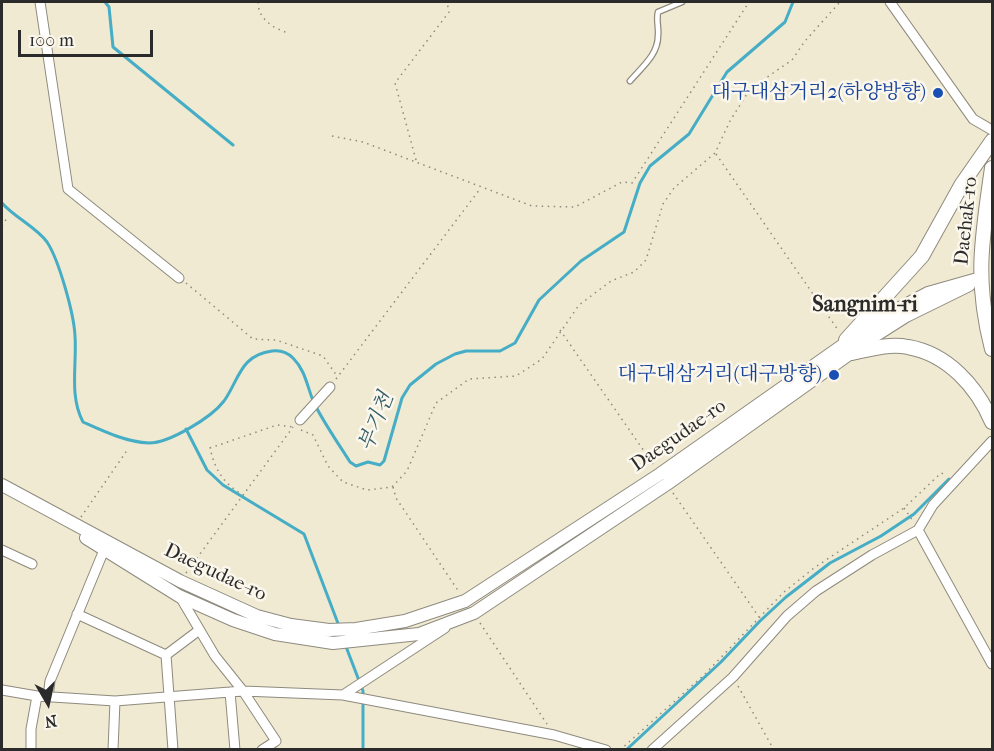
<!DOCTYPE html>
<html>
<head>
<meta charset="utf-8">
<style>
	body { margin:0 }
	#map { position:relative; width:994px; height:751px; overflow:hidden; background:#f0ead2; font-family:"IM FELL French Canon",serif }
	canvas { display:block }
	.frame { position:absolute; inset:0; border:3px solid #2b2b2b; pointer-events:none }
	.north { position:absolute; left:18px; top:673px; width:60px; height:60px; -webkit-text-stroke:4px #fbf7ec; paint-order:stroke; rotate:171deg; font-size:16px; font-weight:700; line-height:24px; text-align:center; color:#2b2b2b }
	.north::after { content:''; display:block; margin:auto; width:21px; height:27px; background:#2b2b2b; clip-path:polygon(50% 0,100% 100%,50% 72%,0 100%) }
	.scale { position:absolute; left:18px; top:30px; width:135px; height:27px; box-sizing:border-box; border:3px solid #2b2b2b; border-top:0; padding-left:8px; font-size:18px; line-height:21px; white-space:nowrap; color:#2b2b2b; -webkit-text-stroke:4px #fbf7ec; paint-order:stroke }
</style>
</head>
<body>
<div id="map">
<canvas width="994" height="751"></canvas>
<div class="frame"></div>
<div class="north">N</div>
<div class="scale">100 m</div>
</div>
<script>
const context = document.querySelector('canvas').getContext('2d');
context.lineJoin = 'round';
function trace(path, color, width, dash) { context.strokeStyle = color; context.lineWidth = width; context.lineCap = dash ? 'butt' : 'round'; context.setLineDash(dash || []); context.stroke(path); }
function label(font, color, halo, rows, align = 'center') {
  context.font = font + ' "IM FELL French Canon","Noto Serif KR",serif'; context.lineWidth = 5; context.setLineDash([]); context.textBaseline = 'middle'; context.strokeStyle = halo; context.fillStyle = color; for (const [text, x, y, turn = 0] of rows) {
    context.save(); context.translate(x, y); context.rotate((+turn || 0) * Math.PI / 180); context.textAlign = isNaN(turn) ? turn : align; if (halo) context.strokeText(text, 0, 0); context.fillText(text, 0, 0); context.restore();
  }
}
trace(new Path2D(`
	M105,2L109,7L113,47L233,145
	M2,203C14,217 36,227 47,242C59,260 74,314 75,336C77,365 69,396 83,422C103,431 126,442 149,443C169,443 211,418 224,401C239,380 240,355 272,351C279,350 287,352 293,358C306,371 307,387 314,403C324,423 338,443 350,462L356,466L368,462L380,465L384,461L402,398L410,385L436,364L455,354L466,351H500L515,343L539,300L581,261L624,232L640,183L650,166L689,134L727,72L785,22L793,2
	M186,429L207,470L223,485L304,534L339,626
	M345,644L363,691V750
	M626,750L721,662L760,621L786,597L830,563L881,536L914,514L949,479`), '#45adc5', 3);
const service = new Path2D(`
	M630,81C641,68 658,55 658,36C659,27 656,21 658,12L682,2`);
const minor = new Path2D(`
	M40,2L68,189L179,278
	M890,2L973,119L992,130
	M300,420L330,387
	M918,530L992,664
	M2,550L32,564
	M179,595L215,656L243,691L276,741L262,750
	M77,614L166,655
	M2,690L37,696L115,701L243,691L343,695L554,735L606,750
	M230,692L235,750
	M343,695L445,628
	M48,697L50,681L104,550
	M31,750V729L37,696
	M113,750L115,701
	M173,750L166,655L198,631
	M652,750L733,677L787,616L816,591L872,555L918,530L933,505L992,441`);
const tertiary = new Path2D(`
	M2,485L180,581L257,616L291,625L329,630L356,629L405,621L465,601L660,474L883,317L928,293L981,278
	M86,538L179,596L233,620L275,634L333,643L419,634L474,613L667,484L873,337L906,316L969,285`);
const secondary = new Path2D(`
	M992,168C982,238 974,279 992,349
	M846,340L922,256L962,184L992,141
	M852,353C870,349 890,343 908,347C948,354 977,387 992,422`);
trace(service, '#8e8a7e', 7);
trace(minor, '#8e8a7e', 11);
trace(tertiary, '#8e8a7e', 14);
trace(secondary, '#8e8a7e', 16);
trace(new Path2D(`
	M258,2C258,19 273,28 288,33
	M332,136L363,142L532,206L575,207L622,182L632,183L749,2
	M716,154L838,330
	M416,160L395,83L449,12L447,2
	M2,226L7,218
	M186,283L253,339L276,340L323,356L337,376
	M560,330L653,464
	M336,379L480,189
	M301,430L313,435L328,466L343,482L367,490L392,487L407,471L436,403L469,379L516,376L542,359L579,305L611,281L634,272L646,260L663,204L674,188L715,153L730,121L750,89L792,60L805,41L840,2
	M393,487L396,498L459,592
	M673,493L759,617
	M244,495C224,485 215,470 210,448L277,425L294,427
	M904,508L913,521
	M81,517L128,449
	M186,573L293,427
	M480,623L547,724
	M738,686L774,750
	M620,750L704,675L784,592L814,568L904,508L941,473L947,475`), '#8e8a7e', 1.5, [1.5, 4.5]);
trace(service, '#fff', 4.5);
trace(minor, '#fff', 9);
trace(tertiary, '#fff', 12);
trace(secondary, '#fff', 14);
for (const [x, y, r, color] of [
	[938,93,6,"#1a4fb4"],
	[834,375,6,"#1a4fb4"]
]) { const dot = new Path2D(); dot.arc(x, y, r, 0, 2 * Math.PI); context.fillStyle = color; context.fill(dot); trace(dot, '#fbf7ec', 2); }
label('20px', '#164399', '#fbf7ec', [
	["대구대삼거리2(하양방향)",926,93],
	["대구대삼거리(대구방향)",822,375]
], 'right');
label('20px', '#2b2b2b', '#fbf7ec', [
	["Daehak-ro",967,221,-84],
	["Daegudae-ro",679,436,-35],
	["Daegudae-ro",215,573,25]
]);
label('italic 21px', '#355f69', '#fbf7ec', [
	["부기천",377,422,-68]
]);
label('bold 22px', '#2b2b2b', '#fbf7ec', [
	["Sangnim-ri",865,306]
]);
</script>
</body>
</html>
